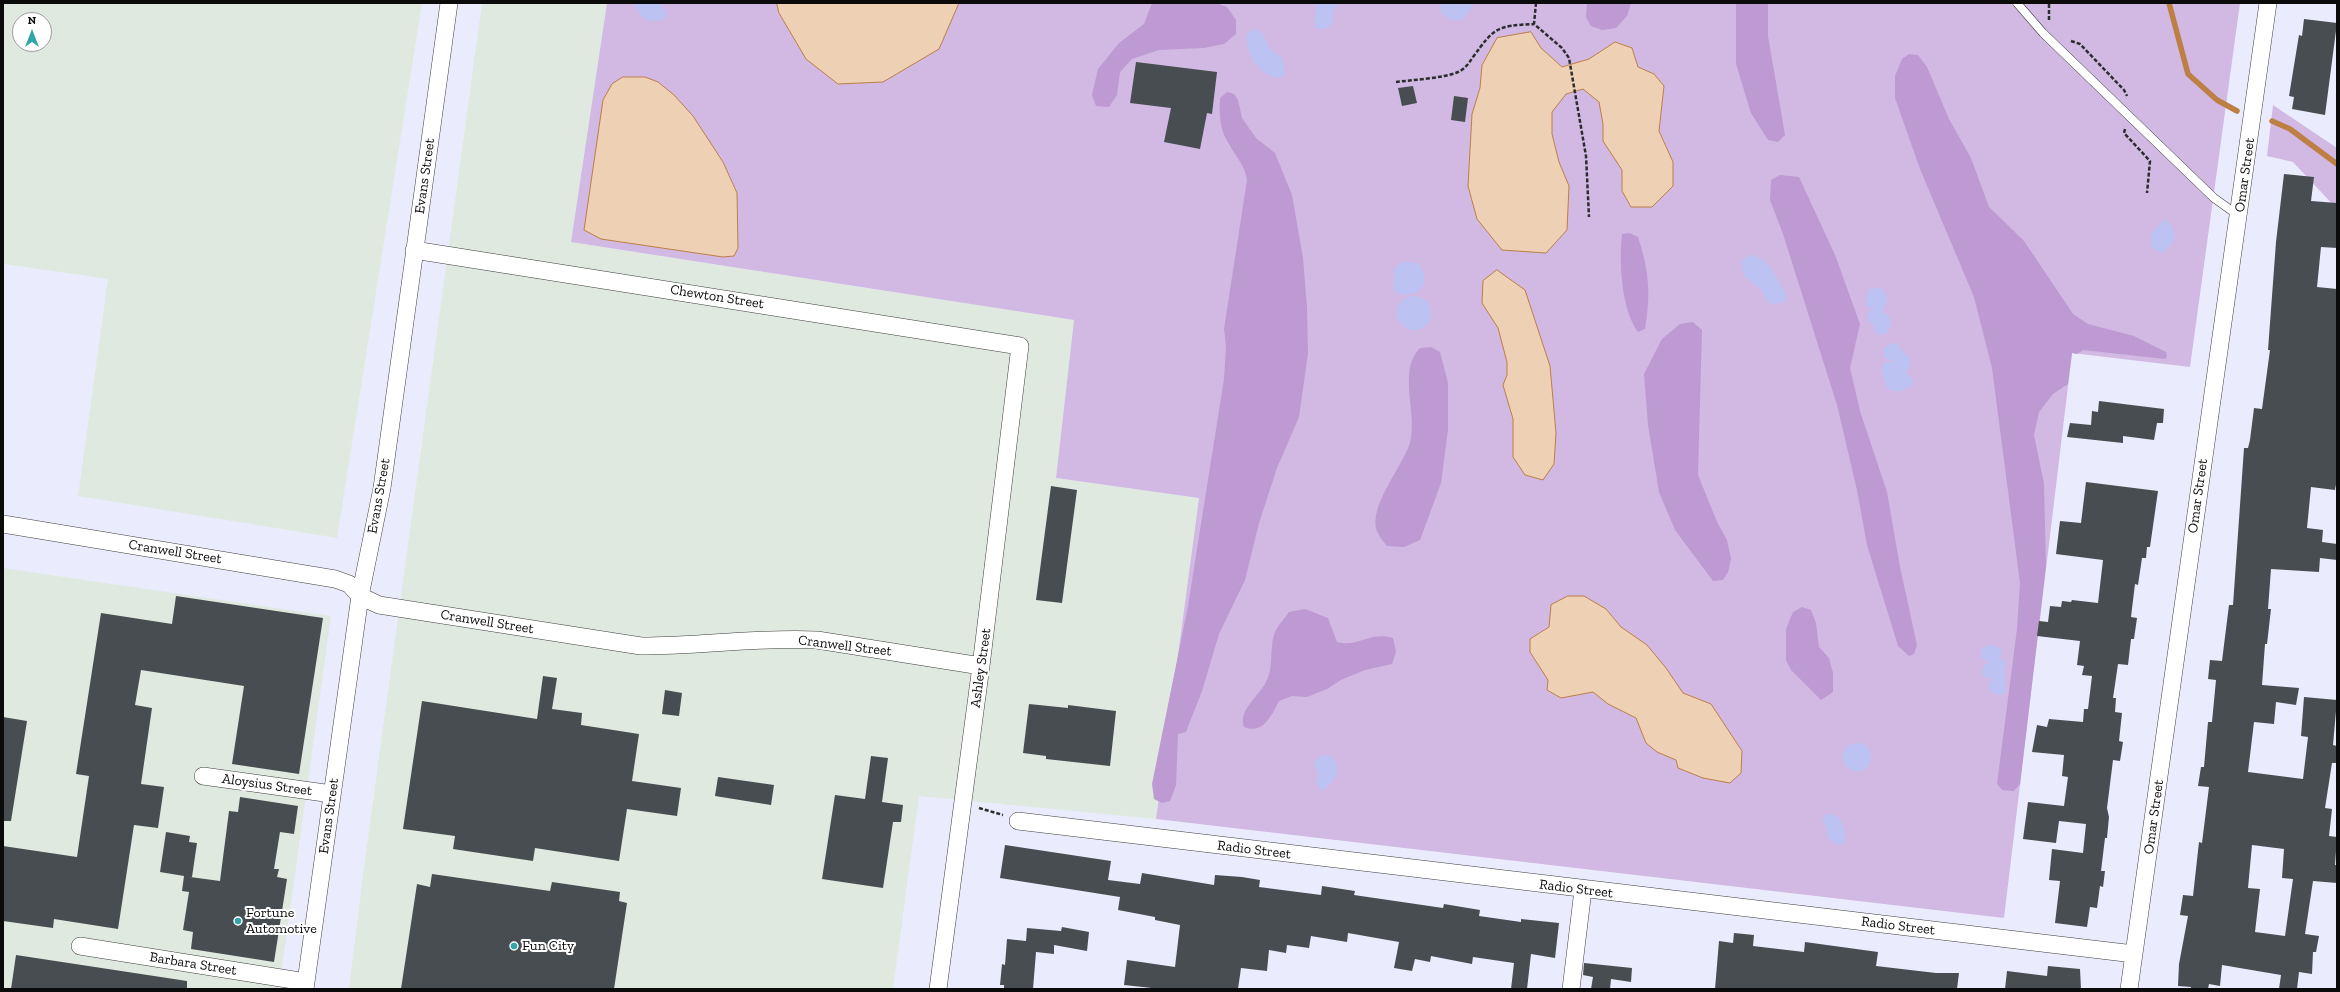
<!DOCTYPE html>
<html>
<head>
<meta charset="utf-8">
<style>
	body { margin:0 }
	#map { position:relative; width:2340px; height:992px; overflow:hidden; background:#eaecfd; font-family:"Zilla Slab",serif }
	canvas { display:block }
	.frame { position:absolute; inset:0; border:4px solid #0b0b0b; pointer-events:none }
	.north { position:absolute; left:12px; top:12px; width:40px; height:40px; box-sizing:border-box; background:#fff; border:1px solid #9d9d9d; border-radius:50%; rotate:0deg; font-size:11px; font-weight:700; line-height:16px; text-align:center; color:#0b0b0b }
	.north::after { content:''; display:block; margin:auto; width:14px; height:18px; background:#33a5aa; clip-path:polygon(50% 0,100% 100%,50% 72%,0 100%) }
</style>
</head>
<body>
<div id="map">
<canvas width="2340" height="992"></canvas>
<div class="frame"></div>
<div class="north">N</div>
</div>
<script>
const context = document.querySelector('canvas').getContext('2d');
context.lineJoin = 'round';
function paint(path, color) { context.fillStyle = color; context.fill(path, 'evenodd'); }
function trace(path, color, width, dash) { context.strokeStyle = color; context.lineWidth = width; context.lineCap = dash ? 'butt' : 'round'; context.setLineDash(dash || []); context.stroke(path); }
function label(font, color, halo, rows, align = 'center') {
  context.font = font + ' "Zilla Slab",serif'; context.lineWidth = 4; context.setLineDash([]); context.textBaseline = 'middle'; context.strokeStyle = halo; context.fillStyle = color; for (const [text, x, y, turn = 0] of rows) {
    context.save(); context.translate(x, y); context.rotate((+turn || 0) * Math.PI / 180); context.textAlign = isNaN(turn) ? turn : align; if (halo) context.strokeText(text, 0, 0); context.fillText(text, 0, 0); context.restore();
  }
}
paint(new Path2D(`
	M3,3H422L337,538L78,496L108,279L3,264ZM20,20H44V44H20Z
	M482,3H607L571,242L1074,320L1056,478L1199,498L1156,819L919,796L893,989H349L364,867Z
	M3,568L331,616L279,989H3Z`), '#e0e9df');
paint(new Path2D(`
	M607,3H2240L2190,367L2072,353L2004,918L1156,819L1199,498L1056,478L1074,320L571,242Z
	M2273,105L2337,148V209L2293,162L2267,156Z`), '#d1b9e3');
paint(new Path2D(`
	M1152,3H1217L1227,7L1236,20V34L1224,44L1204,48L1159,50L1132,59L1120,72L1117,95L1109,107L1096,106L1092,95L1098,69L1119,43L1144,24Z
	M1587,3H1631L1627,16L1616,28L1602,30L1591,26L1586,17Z
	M1736,3H1768V36L1785,135L1778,142L1768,140L1751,113L1736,64Z
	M1909,54L1918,55L1927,67L1949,119L1971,158L1989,207L2024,241L2073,314L2088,324L2134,336L2166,352L2167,356L2165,359L2083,350L2077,354L2072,353L2068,384L2053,394L2039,412L2034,435L2044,484L2046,566L2020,784L2014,791L2002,790L1997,784L2017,629L2020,583L1992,368L1974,297L1920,169L1895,98V76L1902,59Z
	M1227,92L1234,94L1238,100L1242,118L1256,138L1275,153L1292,195L1303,258L1307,308L1308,353L1299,417L1277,468L1259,523L1245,580L1219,634L1202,691L1186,732L1178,734L1176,785L1170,801L1162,803L1154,799L1152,784L1188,606L1224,379L1226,346L1224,329L1247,180C1244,163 1237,159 1229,144C1220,132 1219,113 1220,98Z
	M1780,175L1799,177L1835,255L1860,324L1850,368L1860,411L1887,492L1900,567L1917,645L1914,654L1909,656L1898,646L1867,545L1857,490L1837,405L1783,234L1770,200L1771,180Z
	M1629,233L1638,237C1649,271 1651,294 1645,329L1638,332C1621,309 1619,262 1622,234Z
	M1693,322L1702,330L1698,475L1717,522L1727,540L1731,559L1728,572L1723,580L1713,581L1675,530L1659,492L1648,425L1644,374L1662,339L1680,324Z
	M1431,347L1440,352L1448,383V430L1441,483L1420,540L1404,547L1387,546C1384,542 1380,538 1378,533C1366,509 1403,466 1410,443C1418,413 1397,371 1420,348Z
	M1802,607L1811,610L1816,623L1819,647L1829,658L1833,673V692L1821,700L1791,670L1786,660V629L1793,612Z
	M1305,609L1328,618L1337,642C1358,648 1370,631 1393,638L1396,652L1392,664L1365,670L1341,680L1327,689L1307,697L1292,696L1279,701C1272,715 1263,735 1244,727C1238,710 1259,696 1266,682C1275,666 1268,646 1276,630C1279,624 1285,618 1289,612Z`), '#bd9ad1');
paint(new Path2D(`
	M632,3H661L667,15L661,21L645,20Z
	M1316,3H1338L1333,12V22L1328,28L1319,29L1315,27Z
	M1441,3H1472V6L1463,19L1453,21L1441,13Z
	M1255,29L1262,33L1271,50L1282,58L1285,73L1283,77C1261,81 1244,53 1247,33Z
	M2165,219L2173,228L2175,238L2168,248L2161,253L2151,247V234Z
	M1749,255C1768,255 1777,280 1786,294L1785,302L1775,304L1769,303L1760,289L1744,276L1741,261Z
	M1403,262L1418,263C1425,271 1428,285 1418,292L1403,295L1394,291L1393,282L1395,268Z
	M1877,288L1881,289C1893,302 1884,302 1883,312L1889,316L1891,325L1887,333L1879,335L1874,329V325L1868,321L1867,313L1873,309L1867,307L1865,299L1869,289Z
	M1397 313a17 17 0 1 1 34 0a17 17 0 1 1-34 0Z
	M1897,343L1910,360V367L1906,370V374L1914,380L1911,386L1899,392L1887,389L1881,369L1885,362L1895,361L1884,358V348L1890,344Z
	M1988,645H1995L2001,650L2002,654L1999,657L2006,662L2004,673L2006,691L2002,695C1995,695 1988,692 1989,685L1993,679H1987L1982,674L1983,667L1989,661L1981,658L1980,650Z
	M1843 757a14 14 0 1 1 28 0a14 14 0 1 1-28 0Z
	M1322,755L1331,756C1339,766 1339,774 1332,782C1328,786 1327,789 1322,791L1316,784L1319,775L1315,766V761Z
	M1826,814C1830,814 1835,814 1838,817C1843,821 1847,839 1844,843L1838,845L1829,839L1825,825L1822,819Z`), '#bcc3f3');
const water = new Path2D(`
	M777,3H959L939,49L883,82L838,84L806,59L779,13Z
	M1531,32L1541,48L1562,67L1589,59L1615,42L1632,48L1638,67L1654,74L1664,86L1659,131L1673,162V186L1652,207H1631L1622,191V170L1603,141V124L1599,102L1583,89L1566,94L1552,112V134L1559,162L1569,186L1567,230L1546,253L1502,250L1477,219L1468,186L1472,114L1480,88L1482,65L1497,38Z
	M623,77H645L658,82L674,95L693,116L723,162L737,193L738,248L734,256L723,257L601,239L584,230L603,100L612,84Z
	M1497,270L1525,290L1550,366L1556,433L1554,464L1543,480L1525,475L1513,457V419L1503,385L1507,375V362L1498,328L1482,303L1483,281Z
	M1568,596H1584L1606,609L1621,627L1647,645L1666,668L1683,693L1711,704L1742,751L1741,773L1730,783L1703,778L1678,768L1676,760L1657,752L1646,743L1636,718L1608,704L1593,692L1561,698L1547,690L1548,680L1530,652V639L1549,627L1551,605Z`);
paint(water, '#eed0b5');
trace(water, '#bd7f44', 1);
trace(new Path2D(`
	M2169,3L2188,74L2217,100L2237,111
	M2272,121L2290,129L2337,164`), '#bd7f44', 5.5);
paint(new Path2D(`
	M2304,19L2337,23L2325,115L2292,109L2294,97L2289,96L2299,35L2302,36Z
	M1136,62L1217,72L1212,114L1207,113L1200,149L1164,142L1171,108L1130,103Z
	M1413,86L1417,103L1402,106L1398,88Z
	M1454,96L1468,98L1465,122L1451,120Z
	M2284,174L2314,177L2311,201L2337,203V248L2321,247L2317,287L2337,289V479L2335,490L2311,487L2307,528L2323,530L2322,542L2337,544V560L2320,558L2319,572L2271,569L2268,609H2271L2267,644H2265L2262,685L2299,688L2296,705L2276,702L2274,724L2254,722L2248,772L2303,779L2308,737L2301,736L2304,697L2337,700L2333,745L2337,746V763H2332L2325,808L2332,809L2329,836L2337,837L2335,865H2337V883L2313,881L2305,934L2319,936L2316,952H2313L2312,974L2299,972L2297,989H2279L2281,975L2222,965L2220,986L2209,984L2208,989H2191V987L2178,986L2179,964L2188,916L2180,915L2183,895L2193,896L2199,842L2202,843L2209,787L2198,786L2201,767H2204L2208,722H2212L2216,680L2208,679L2210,660L2222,661L2229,605H2233L2244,448H2248L2250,440L2254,408L2262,409L2270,350H2268L2276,242ZM2252,845L2284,849L2282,878L2293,879L2285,936L2255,932L2260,889L2248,888Z
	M2099,401L2164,409L2163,423H2157L2154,440L2123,436V443L2067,437L2070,423L2091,425L2092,411L2098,412Z
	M2086,482L2158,491L2150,547H2147L2146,558H2142L2138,585L2135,584L2131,617L2137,618L2134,639H2131L2128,665L2118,664L2113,698H2116L2115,712L2122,713L2119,741L2123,742L2120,761L2113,760L2107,808L2109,817L2107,838H2105L2101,871H2105L2103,887L2100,886L2097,908L2090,907L2087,927L2055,923L2060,881L2049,880L2052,849L2083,853L2086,824L2059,821L2056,843L2023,839L2028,802L2064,806L2068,777L2062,776L2064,755L2032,752L2037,725L2047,727L2049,719L2083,722L2084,709H2088L2092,676L2082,675L2084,666L2077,665L2080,641L2037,636L2039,621L2048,622L2050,606L2061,607L2062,601L2071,602L2072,600L2098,603L2103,560L2056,554L2060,521L2081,523Z
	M1051,486L1077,490L1062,603L1036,600Z
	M176,596L323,618L299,774L232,764L244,686L141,670L135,705L152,708L141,784L164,787L158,828L134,825L118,929L54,919L53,928L3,921V846L77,857L89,776L76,774L101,613L172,624Z
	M543,676L557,678L552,709L582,713L581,725L639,734L632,781L681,788L677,816L627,809L619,861L535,848L533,861L453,849L455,836L403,829L422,701L537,719Z
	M665,690L682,693L679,716L662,714Z
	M1029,704L1068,708V705L1116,711L1110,766L1046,759V756L1023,753Z
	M3,717L27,721L11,821H3Z
	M871,756L888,758L882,802L903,805L901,822H893L883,888L822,879L835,795L865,799Z
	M718,777L774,785L771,805L715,796Z
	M240,797L298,806L294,834L280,832L274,869H279L277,877L287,879L274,962L191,949L193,932L183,930L189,892L182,891L184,876L160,872L166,832L190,836L189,842L197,843L192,877H190L220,881L229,811L238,812Z
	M1005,845L1111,861L1108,880L1140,884L1142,873L1214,885L1215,875L1242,877L1260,880L1259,887L1321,895L1322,886L1355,891L1354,895L1443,908L1444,904L1480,910L1479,916L1521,922V919L1559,923L1555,958L1531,954L1527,989H1511L1514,963L1473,957L1472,964L1431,956L1430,962L1415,959L1412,971L1394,968L1399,942L1348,933L1347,942L1311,936L1309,948L1287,945L1286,953L1269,950L1267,971L1241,968L1238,989H1161L1124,985L1127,960L1175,967L1180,925L1155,920V917L1118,910L1120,897L1000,878Z
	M432,874L550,891L552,882L620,892L619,901L627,903L614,989H401L417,884L430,887Z
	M1062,927L1089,932L1087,951L1054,945V954L1036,952L1033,989H1004V985H1000L1002,964L1005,965L1007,939L1026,941L1027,928L1061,931Z
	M1734,933L1754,935L1753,946L1804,952L1805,942L1878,952L1876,966L1936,973H1959L1957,989H1715L1719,941L1733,943Z
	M16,955L187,981V989H11Z
	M1584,963L1632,968L1631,982L1611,979L1610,989H1591L1593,977L1583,975Z
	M2048,966L2080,969L2081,989H2005L2007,971L2047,976Z`), '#484d52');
const lane = new Path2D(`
	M2017,3L2043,33L2214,198L2239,216`);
const street = new Path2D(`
	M414,250L1020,346L981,666L938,989
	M3,524L335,579L349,584L360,596L379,605L641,646C700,646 758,637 817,640L981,666
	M203,776L332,794
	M1018,821L2134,954
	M80,946L306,982
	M305,989L360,596L382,488L449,3
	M1571,989L1583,890
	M2129,989L2268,3`);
trace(lane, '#3e3e3e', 9);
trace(street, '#3e3e3e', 18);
trace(new Path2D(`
	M1536,3L1534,24L1562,48L1569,58L1586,156L1589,217
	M2049,20V3
	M2071,41L2080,44L2124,90L2127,96
	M1396,82C1412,80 1445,78 1458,72C1465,69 1469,63 1473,57C1495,27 1496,26 1534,24
	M2125,129L2124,133L2150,161L2147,193
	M979,808L1003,815`), '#2d2d2d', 2.5, [4, 2]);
trace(lane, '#fff', 8);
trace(street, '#fff', 17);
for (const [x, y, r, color] of [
	[238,921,4,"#33a5aa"],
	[514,946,4,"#33a5aa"]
]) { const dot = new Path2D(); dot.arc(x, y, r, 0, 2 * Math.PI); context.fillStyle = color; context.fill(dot); trace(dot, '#fff', 1.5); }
label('14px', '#0b0b0b', '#fff', [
	["Omar Street",2245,175,-82],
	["Evans Street",425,176,-82],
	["Chewton Street",717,297,9],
	["Evans Street",379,496,-80],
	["Omar Street",2198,496,-82],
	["Cranwell Street",175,552,9],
	["Cranwell Street",487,622,9],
	["Cranwell Street",845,646,7],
	["Ashley Street",981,668,-82],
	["Aloysius Street",267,785,8],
	["Evans Street",329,816,-82],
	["Omar Street",2154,817,-82],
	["Radio Street",1254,850,7],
	["Radio Street",1576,889,7],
	["Radio Street",1898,926,7],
	["Barbara Street",193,964,9]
]);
label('14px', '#0b0b0b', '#fff', [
	["Fortune",246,913],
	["Automotive",246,929],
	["Fun City",522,946]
], 'left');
</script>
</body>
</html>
